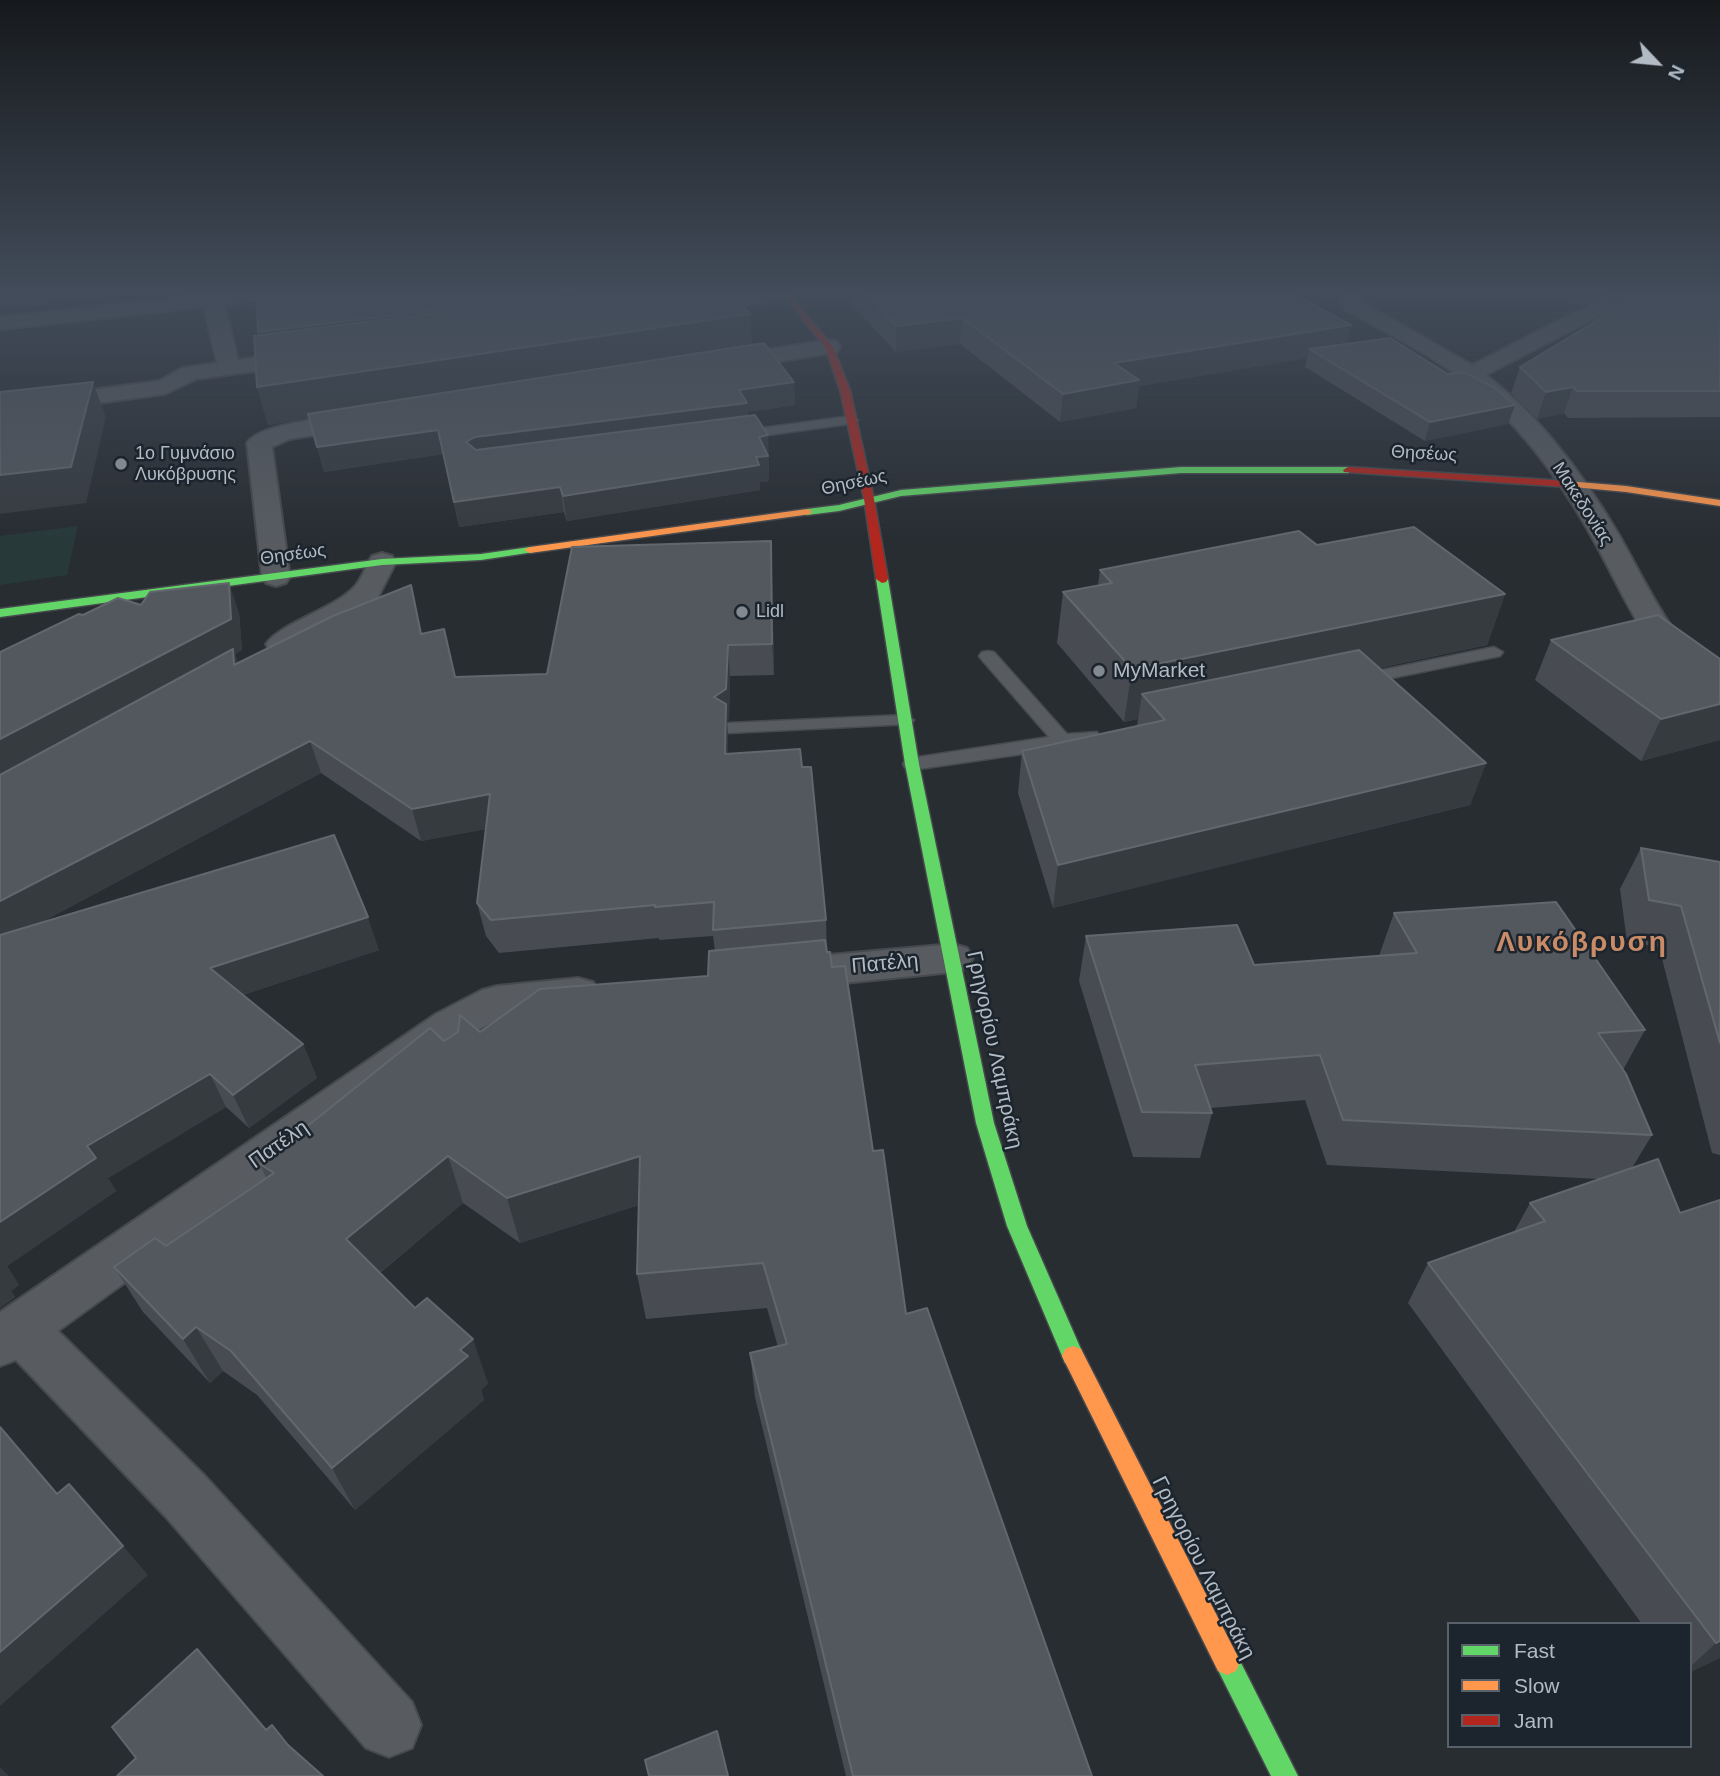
<!DOCTYPE html>
<html>
<head>
<meta charset="utf-8">
<style>
	body { margin:0 }
	#map { position:relative; width:1720px; height:1776px; overflow:hidden; background:#282d32; font-family:Helvetica,sans-serif }
	canvas { display:block }
	.legend { position:absolute; left:1447px; top:1622px; width:245px; height:126px; box-sizing:border-box; background:#1c242d; border:2px solid #586069; margin:0; padding:9px 12px; list-style:none; font-size:21px; color:#b2bac4 }
	.legend li { display:flex; align-items:center; gap:14px; height:35px }
	.legend b { width:35px; border:2px solid #586069 }
	.north { position:absolute; left:1622px; top:28px; width:70px; height:70px; -webkit-text-stroke:5px #1c242d; paint-order:stroke; rotate:116deg; font-size:19px; font-weight:700; line-height:28px; text-align:center; color:#b2bac4 }
	.north::after { content:''; display:block; margin:auto; width:24px; height:32px; background:#b2bac4; clip-path:polygon(50% 0,100% 100%,50% 72%,0 100%) }
</style>
</head>
<body>
<div id="map">
<canvas width="1720" height="1776"></canvas>
<ul class="legend">
<li><b style="height:9px;background:#63d668"></b>Fast</li>
<li><b style="height:9px;background:#ff974d"></b>Slow</li>
<li><b style="height:9px;background:#b3261e"></b>Jam</li>
</ul>
<div class="north">N</div>
</div>
<script>
const context = document.querySelector('canvas').getContext('2d');
context.lineJoin = 'round';
function paint(path, color) { context.fillStyle = color; context.fill(path, 'evenodd'); }
function trace(path, color, width, dash) { context.strokeStyle = color; context.lineWidth = width; context.lineCap = dash ? 'butt' : 'round'; context.setLineDash(dash || []); context.stroke(path); }
function label(font, color, halo, rows, align = 'center') {
  context.font = font + ' Helvetica,sans-serif'; context.lineWidth = 5; context.setLineDash([]); context.textBaseline = 'middle'; context.strokeStyle = halo; context.fillStyle = color; for (const [text, x, y, turn = 0] of rows) {
    context.save(); context.translate(x, y); context.rotate((+turn || 0) * Math.PI / 180); context.textAlign = isNaN(turn) ? turn : align; if (halo) context.strokeText(text, 0, 0); context.fillText(text, 0, 0); context.restore();
  }
}
paint(new Path2D(`
	M78,526L67,575L0,585V536Z`), '#283939');
const lane = new Path2D(`
	M851,416L858,420L856,423L739,439L732,435L739,431Z
	M1494,647L1503,652L1500,656L1358,685L1349,680L1358,675Z
	M988,651L994,652L1067,734L1097,732L1099,736L1097,740L1064,748L912,770L905,768L903,764L905,760L912,758L1049,737L982,660L979,656L982,652Z
	M905,715L914,720L911,724L728,733L719,728L728,723Z`);
const street = new Path2D(`
	M200,295H264L261,299L224,304L238,360L307,350L315,352L318,357L315,362L307,364L196,379L165,394L0,416V402L159,381L182,368L217,363L204,307L0,329V317Z
	M732,295H788L785,299L778,301L686,313L679,311L676,307L679,303L686,301Z
	M1340,295H1362L1360,301L1472,365L1609,295H1634L1631,299L1486,375C1540,416 1585,477 1619,535C1648,586 1672,643 1720,679V705C1669,692 1628,606 1606,563C1570,494 1525,426 1462,379C1425,351 1383,331 1343,308L1340,304Z
	M829,340L837,342L840,347L837,352L720,371L712,369L709,364L712,359L720,357Z
	M364,413L373,415L376,420L373,425L290,439L272,447L290,577L286,583L276,586L266,583L262,577L247,443C261,422 338,417 364,413Z
	M382,553L392,556L396,562L378,597L329,630L292,651L281,653L270,651L266,644C280,623 339,607 356,585C363,577 366,565 372,556Z
	M953,944L967,948L973,958L967,968L953,972L795,988L780,983L774,973L780,963L795,958Z
	M578,978L593,982L599,993L593,1004L578,1008L505,1016L466,1036L58,1331L205,1476L412,1702L421,1725L412,1748L389,1757L366,1748L165,1516L16,1360L0,1366V1312L436,1014L482,990L497,986Z`);
const fast = new Path2D(`
	M1181,467H1348L1353,470L1348,473H1181L901,496L839,511L807,515L801,512L807,509L839,505L901,490Z
	M530,547L536,550L534,552L481,560L382,565L0,617V609L382,559L481,554Z
	M882,575L888,579L919,764L994,1123L1027,1226L1084,1356L1081,1363L1073,1366L1065,1363L1007,1226L976,1123L905,764L876,579Z
	M1227,1649L1236,1653L1298,1776H1271L1214,1662L1218,1653Z`);
const slow = new Path2D(`
	M1567,481L1626,486L1720,500V506L1626,492L1563,486L1562,484Z
	M807,509L811,510V514L530,553L524,550L530,547Z
	M1073,1346L1081,1349L1236,1653L1240,1662L1236,1671L1227,1675L1218,1671L1062,1356L1065,1349Z`);
const jam = new Path2D(`
	M783,295H791L833,347L850,390L874,499L888,579L886,582L882,583L876,579L864,499L840,390L825,347Z
	M1348,467L1567,481L1572,484L1567,487L1344,472L1343,470Z`);
trace(lane, '#46494d', 3);
trace(street, '#46494d', 4);
trace(fast, '#46494d', 3);
trace(slow, '#46494d', 3);
trace(jam, '#46494d', 3);
paint(lane, '#585c61');
paint(street, '#585c61');
paint(fast, '#63d668');
paint(slow, '#ff974d');
paint(jam, '#b3261e');
paint(new Path2D(`
	M847,295H1295L1351,325L1346,344L1508,424L1425,441L1305,367L1307,358L1139,386L1136,408L1060,422L960,344L896,352L849,301V297Z
	M1541,295H1604L1581,306Z
	M1615,295H1720V417L1568,418L1564,413L1537,419L1511,393L1520,367L1608,313Z
	M750,314L752,345L794,382L795,405L747,412L748,415L768,435L769,481L760,482V490L567,521L564,512L459,527L443,454L324,472L309,418L268,425L257,387L258,332Z
	M1317,545L1505,594L1487,645L1379,668L1486,763L1470,805L1053,908L1018,793L1022,751L1137,726L1138,719L1124,722L1057,643L1063,592L1098,586L1100,570Z
	M772,571L774,675L730,676L729,720L727,721L728,753L802,767L826,920L827,952L832,967L873,1151L906,1314L1092,1776H846L755,1397L750,1353L778,1347L767,1308L646,1319L637,1274L639,1205L520,1243L463,1203L380,1273L488,1383L481,1390L484,1400L355,1510L257,1395L223,1371L210,1383L143,1312L114,1267L166,1246L266,1178L260,1164L444,1041L708,976L715,951L713,936L659,940V938L499,953L486,936L477,903L486,829L421,841L321,773L38,924L379,950L243,995L303,1044L317,1078L249,1128L226,1107L108,1178L116,1191L7,1266L19,1285L11,1291L15,1297L0,1308V652L83,615L141,605L239,613L242,650L235,654L238,663L422,634L455,677L547,674Z
	M1551,640L1720,659V740L1641,761L1535,680Z
	M1641,848L1720,862V1155L1712,1153L1659,947L1627,942L1620,889Z
	M1394,913L1645,1030L1623,1070L1652,1135L1632,1168L1680,1213L1720,1200V1658L1690,1672V1624H1642L1408,1303L1428,1263L1514,1232L1530,1203L1599,1179L1327,1165L1305,1100L1211,1108L1212,1113L1200,1158L1133,1157L1079,981L1086,936L1254,965L1379,956Z`), '#484c52');
paint(new Path2D(`
	M0,295H111L110,297L60,301L38,306L0,309Z
	M559,295H709L264,353L258,332Z
	M1585,295H1604L1581,306Z
	M750,314L752,349L268,425L257,387Z
	M962,318L960,344L896,352V326Z
	M1351,325L1345,351L1309,349L1307,358L1139,386L1136,408L1060,422L1063,394L1114,363Z
	M93,382L106,417L86,503L0,514V475Z
	M794,382L795,405L747,412L748,427L471,467L466,442L475,437L739,390Z
	M1573,387L1564,413L1537,419L1546,392Z
	M1515,405L1508,424L1425,441L1430,422Z
	M438,430L443,454L324,472L317,447Z
	M768,435L769,481L760,482V490L567,521L563,496L759,437Z
	M560,487L564,512L459,527L454,502Z
	M771,541L772,571L774,675L772,644Z
	M229,583L239,613L242,650L235,654L244,680L0,780V739Z
	M1505,594L1487,645L1159,714L1142,694L1138,719L1124,722L1132,669Z
	M728,645L730,676L729,720L727,721L728,736V786L714,697Z
	M1720,704V740L1641,761L1661,719Z
	M310,741L321,773L0,944V901Z
	M1486,763L1470,805L1053,908L1058,865Z
	M490,794L497,827L421,841L412,809Z
	M368,917L379,950L225,1001L210,968Z
	M303,1044L317,1078L249,1128L233,1095Z
	M210,1074L226,1107L108,1178L116,1191L7,1266L19,1285L11,1291L15,1297L0,1308V1222L87,1146Z
	M448,1156L463,1203L366,1284L346,1239Z
	M640,1156L648,1202L520,1243L507,1198Z
	M196,1327L223,1371L210,1383L183,1339Z
	M473,1339L488,1383L481,1390L484,1400L355,1510L332,1468Z
	M123,1546L148,1575L0,1706V1652Z
	M1720,1641V1658L1690,1672V1667L1716,1643Z
	M0,1767L9,1776H0Z`), '#363b40');
const building = new Path2D(`
	M256,295H559L258,332Z
	M578,295H734L750,314L257,387L254,336Z
	M867,295H1295L1351,325L1114,363L1139,380L1063,394L962,318L896,326Z
	M1633,295H1720V391H1577L1573,387L1546,392L1520,367L1637,296Z
	M1390,338L1448,374L1464,372L1495,388L1515,405L1430,422L1309,349Z
	M764,343L794,382L739,390L747,403L475,437L466,442L476,450L755,415L768,435L759,437L768,456L756,457L759,465L563,496L560,487L454,502L438,430L317,447L308,414Z
	M93,382L71,467L0,475V392Z
	M1414,527L1505,594L1132,669L1063,592L1112,583L1100,570L1299,531L1317,545Z
	M771,541L772,644L728,645L726,689L714,697L726,704L725,754L800,749L802,767H811L826,920L713,930L714,902L655,907V905L491,920L477,903L490,794L412,809L310,741L0,901V775L233,649L234,665L333,616L411,585L421,634L444,629L455,677L547,674L572,547Z
	M229,583L231,619L0,739V652L79,614L83,615L118,598L141,605L150,592Z
	M1658,615L1720,659V704L1661,719L1551,640Z
	M1359,650L1486,763L1058,865L1022,751L1165,720L1142,694Z
	M334,835L368,917L210,968L303,1044L233,1095L210,1074L87,1146L96,1158L0,1222V935Z
	M1641,848L1720,862V1043L1681,906L1649,900Z
	M1556,902L1645,1030L1598,1033L1626,1074L1652,1135L1343,1120L1320,1055L1195,1065L1212,1113L1142,1112L1086,936L1237,925L1254,965L1417,953L1394,913Z
	M825,940L827,952H830L832,967L845,966L873,1151L883,1150L906,1314L927,1308L1092,1776H853L750,1353L787,1344L763,1263L637,1274L640,1156L507,1198L448,1156L346,1239L415,1308L427,1298L473,1339L460,1350L468,1356L332,1468L231,1351L196,1327L183,1339L114,1267L155,1238L166,1246L274,1173L260,1164L430,1028L444,1041L458,1032L460,1015L480,1032L540,989L708,976L709,951Z
	M1658,1159L1680,1213L1720,1200V1641L1716,1643L1428,1263L1545,1221L1530,1203Z
	M0,1427L57,1494L69,1484L123,1546L0,1652Z
	M197,1649L266,1730L272,1725L288,1745L323,1776H117L136,1758L112,1727Z
	M717,1731L728,1776H649L645,1760Z`);
paint(building, '#53585e');
trace(building, '#62676e', 2);
const sky = context.createLinearGradient(0, 0, 0, 543);
sky.addColorStop(0, '#16191c');
sky.addColorStop(0.54, '#424c5a');
sky.addColorStop(1, '#424c5a00');
context.fillStyle = sky;
context.fillRect(0, 0, 1720, 543);
for (const [x, y, r, color] of [
	[121,464,7,"#828991"],
	[742,612,7,"#828991"],
	[1099,671,7,"#828991"]
]) { const dot = new Path2D(); dot.arc(x, y, r, 0, 2 * Math.PI); context.fillStyle = color; context.fill(dot); trace(dot, '#1c242d', 2.5); }
label('18px', '#b2bac4', '#1c242d', [
	["1ο Γυμνάσιο",135,454],
	["Λυκόβρυσης",135,475],
	["Lidl",756,612]
], 'left');
label('18px', '#b2bac4', '#1c242d', [
	["Θησέως",1424,454,3],
	["Θησέως",854,483,-12],
	["Μακεδονίας",1582,504,57],
	["Θησέως",293,555,-8]
]);
label('21px', '#b2bac4', '#1c242d', [
	["MyMarket",1113,671]
], 'left');
label('21px', '#b2bac4', '#1c242d', [
	["Πατέλη",885,964,-5],
	["Γρηγορίου Λαμπράκη",994,1050,78],
	["Πατέλη",279,1145,-35],
	["Γρηγορίου Λαμπράκη",1203,1568,63]
]);
context.letterSpacing = '2px';
label('bold 28px', '#c98c67', '#1c242d', [
	["Λυκόβρυση",1582,943]
]);
context.letterSpacing = '0px';
</script>
</body>
</html>
